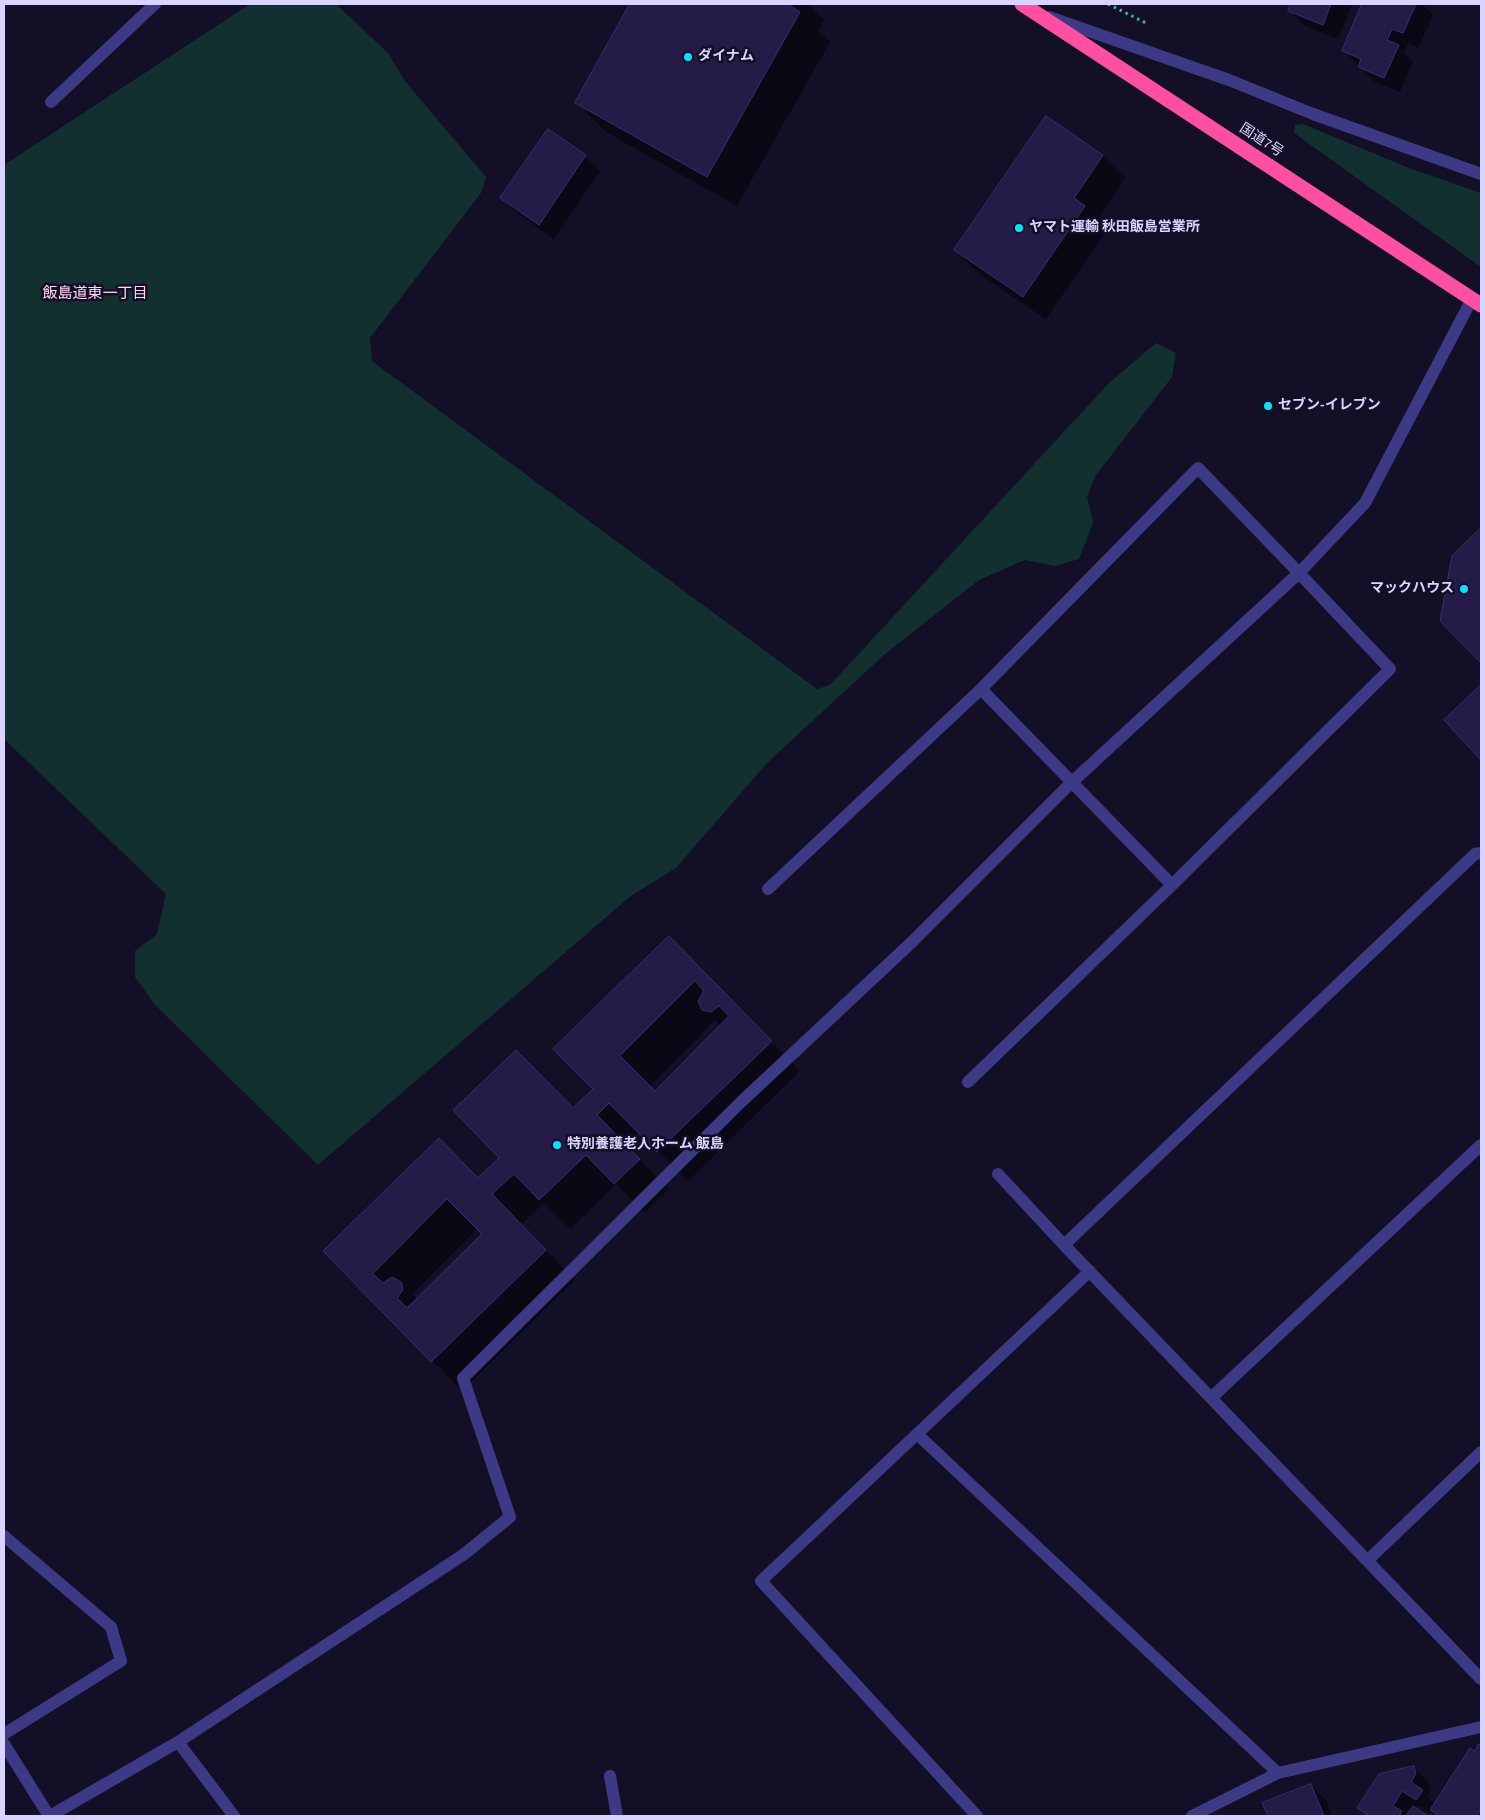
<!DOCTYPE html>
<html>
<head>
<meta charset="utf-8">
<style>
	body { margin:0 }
	#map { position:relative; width:1485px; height:1820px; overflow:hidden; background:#130f26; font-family:"Source Sans 3",sans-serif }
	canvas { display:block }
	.frame { position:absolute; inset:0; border:5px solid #d9d4ff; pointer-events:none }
</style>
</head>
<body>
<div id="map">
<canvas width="1485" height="1820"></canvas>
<div class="frame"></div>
</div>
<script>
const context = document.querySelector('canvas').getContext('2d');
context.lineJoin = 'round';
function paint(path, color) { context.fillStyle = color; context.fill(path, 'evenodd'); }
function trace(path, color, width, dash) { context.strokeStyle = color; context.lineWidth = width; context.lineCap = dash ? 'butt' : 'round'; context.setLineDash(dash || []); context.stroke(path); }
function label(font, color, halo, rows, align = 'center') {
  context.font = font + ' "Source Sans 3","Noto Sans JP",sans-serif'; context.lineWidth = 5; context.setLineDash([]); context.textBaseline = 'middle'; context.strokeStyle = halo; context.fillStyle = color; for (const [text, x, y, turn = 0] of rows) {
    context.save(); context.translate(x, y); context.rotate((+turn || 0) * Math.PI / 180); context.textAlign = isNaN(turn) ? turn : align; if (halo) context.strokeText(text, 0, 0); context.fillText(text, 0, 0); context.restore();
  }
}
paint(new Path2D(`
	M250,4H336L389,54L404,80L486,177L481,193L370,338L372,361L817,689L830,685L1109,383L1156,343L1176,353L1172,377L1096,475L1087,496L1093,523L1079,559L1055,566L1025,560L979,580L885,654L767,763L676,868L632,895L318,1165L155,1005L135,977V951L157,934L166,894L4,739V165Z
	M1303,124L1409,168L1481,193V267L1294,133L1295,125Z`), '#12302f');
paint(new Path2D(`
	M632,4H808L824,20L818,31L830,42L737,206L606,132L576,102Z
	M1293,4H1352L1338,39L1305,26L1290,11Z
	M1363,4H1421L1433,15L1418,48L1408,43L1404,52L1413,61L1400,92L1375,82L1344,51Z
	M1102,155L1125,178L1097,220L1107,230L1046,319L978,273L955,250Z
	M585,156L600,171L554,239L517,213L501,198Z
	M1481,530V662L1442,621L1453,557Z
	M1481,687V758L1446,721Z
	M699,967L800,1071L688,1181L639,1132L626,1146L669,1189L645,1213L616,1184L570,1229L544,1203L521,1225L575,1280L462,1391L325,1251L479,1180L573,1110L594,1089L555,1049ZM715,1020L721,1026L655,1092L649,1087ZM478,1228L484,1234L418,1300L412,1294Z
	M1479,1745L1481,1747V1816H1438L1418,1806L1415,1809L1426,1816H1367L1358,1808L1413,1767L1428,1782L1431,1790L1427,1796L1435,1804Z
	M1311,1785L1326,1800L1332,1816H1269L1264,1804Z`), '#0007');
const building = new Path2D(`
	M630,4H787L800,12L707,177L575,103Z
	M1291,4H1331L1323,25L1288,11Z
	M1362,4H1416L1403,33L1392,29L1387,40L1399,45L1384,78L1358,67L1361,59L1342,51Z
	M1046,116L1103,155L1074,198L1085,206L1023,297L954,250Z
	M548,129L586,155L539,225L500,198Z
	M1481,528V663L1440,621L1452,556Z
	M1481,685V760L1444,720Z
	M669,936L772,1041L657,1152L609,1103L597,1115L640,1159L614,1184L586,1155L539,1200L514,1174L492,1194L546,1250L431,1362L323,1251L439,1138L478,1178L499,1158L453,1110L516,1050L573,1108L593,1089L553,1049ZM695,981L704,991L698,1001L702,1010L711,1012L719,1006L729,1016L655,1091L620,1056ZM447,1199L482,1234L407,1308L397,1298L403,1290L401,1282L392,1277L383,1283L373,1274Z
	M1479,1744L1481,1745V1809L1477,1816H1440L1430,1810L1470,1748L1474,1751Z
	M1414,1766L1416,1774L1411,1782L1423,1790L1416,1800L1402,1791L1393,1806L1402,1811L1399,1816H1369L1357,1808L1379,1774Z
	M1311,1784L1324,1816H1268L1262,1803Z
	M1413,1806L1428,1816H1406Z`);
paint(building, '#241b47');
trace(building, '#3b2d73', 1);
trace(new Path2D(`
	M1108,4L1148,24`), '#2fb8b0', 3, [2.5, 4]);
trace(new Path2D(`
	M1049,17L1229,80L1313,114L1481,174
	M51,102L155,4
	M1481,853L1475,854L1064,1245L1481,1679
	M768,889L981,689L1198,468L1299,573L1365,503L1472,299
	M968,1082L1172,885
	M998,1174L1064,1245
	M1211,1398L1481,1145
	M917,1434L1278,1773
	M4,1536L111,1627L121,1661L4,1734
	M1368,1560L1481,1452
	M178,1742L234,1816
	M4,1744L49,1816
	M610,1776L617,1816
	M50,1816L178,1742L463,1555L510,1517L463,1378L741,1102L913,941L1071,783L1299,573L1390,669L1172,885L981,689
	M977,1816L761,1581L1090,1271
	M1192,1816L1278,1773L1481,1727`), '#3d3a85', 12);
trace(new Path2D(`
	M1022,4L1481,305`), '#ff4fa3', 15);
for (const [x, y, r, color] of [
	[688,57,5,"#00e5ff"],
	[1019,228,5,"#00e5ff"],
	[1268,406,5,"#00e5ff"],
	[1464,589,5,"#00e5ff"],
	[557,1145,5,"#00e5ff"]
]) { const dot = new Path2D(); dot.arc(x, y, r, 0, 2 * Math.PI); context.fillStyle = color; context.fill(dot); trace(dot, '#130f26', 2); }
label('bold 14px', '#d9d4ff', '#130f26', [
	["ダイナム",698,57],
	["ヤマト運輸 秋田飯島営業所",1029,228],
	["セブン-イレブン",1278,406],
	["マックハウス",1454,589,"right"],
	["特別養護老人ホーム 飯島",567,1145]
], 'left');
label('14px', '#d9d4ff', '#130f26', [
	["国道7号",1261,141,33]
]);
label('15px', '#ffd6f0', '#130f26', [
	["飯島道東一丁目",95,295]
]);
</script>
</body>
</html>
